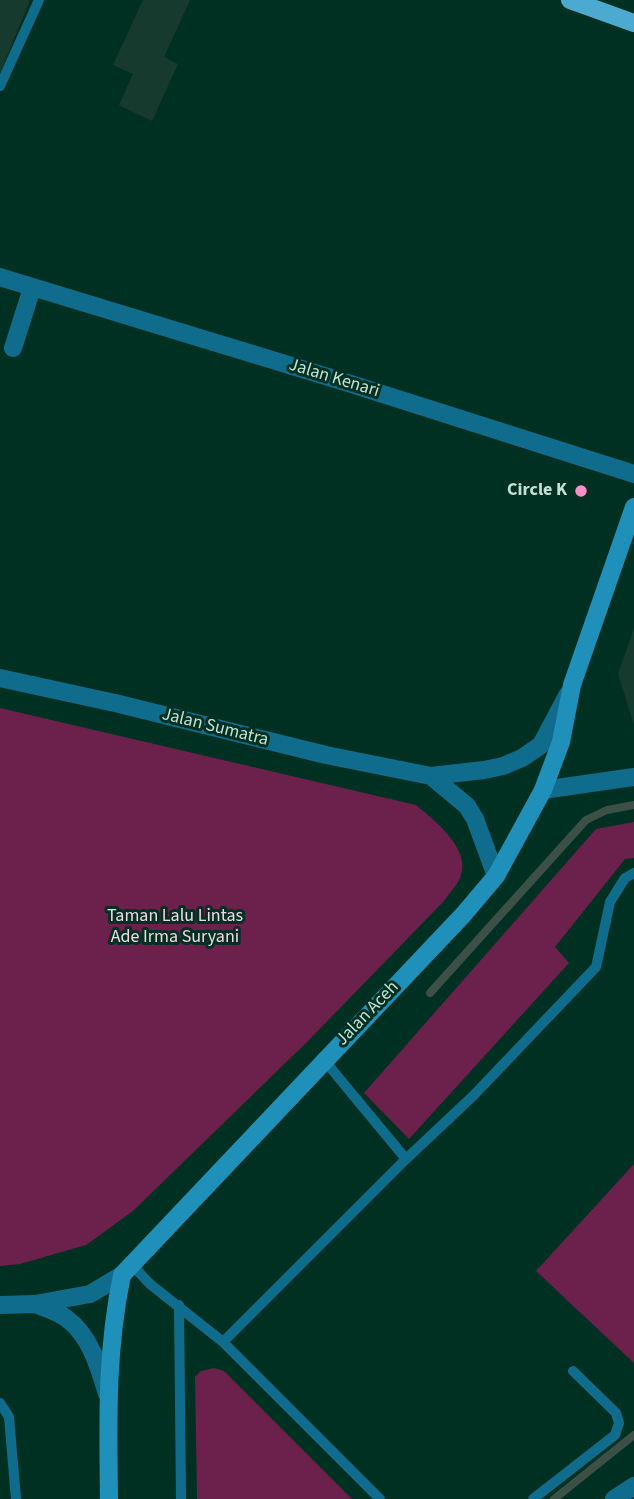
<!DOCTYPE html>
<html>
<head>
<meta charset="utf-8">
<style>
	body { margin:0 }
	canvas { display:block; background:#003021 }
</style>
</head>
<body>
<canvas width="634" height="1499"></canvas>
<script>
const context = document.querySelector('canvas').getContext('2d');
context.lineJoin = 'round';
function paint(path, color) { context.fillStyle = color; context.fill(path, 'evenodd'); }
function trace(path, color, width, dash) { context.strokeStyle = color; context.lineWidth = width; context.lineCap = dash ? 'butt' : 'round'; context.setLineDash(dash || []); context.stroke(path); }
function label(font, color, halo, rows, align = 'center') {
  context.font = font + ' "Source Sans 3",sans-serif'; context.lineWidth = 6; context.setLineDash([]); context.textBaseline = 'middle'; context.strokeStyle = halo; context.fillStyle = color; for (const [text, x, y, turn = 0] of rows) {
    context.save(); context.translate(x, y); context.rotate((+turn || 0) * Math.PI / 180); context.textAlign = isNaN(turn) ? turn : align; if (halo) context.strokeText(text, 0, 0); context.fillText(text, 0, 0); context.restore();
  }
}
paint(new Path2D(`
	M0,0H30L0,73Z
	M143,0H190L164,57L178,64L152,121L119,105L133,74L113,65Z
	M634,628V724L618,674Z`), '#163b2e');
paint(new Path2D(`
	M0,708L416,805C434,820 473,850 460,878C456,886 449,894 444,901L308,1041L133,1211L86,1245L20,1264L0,1266Z
	M634,822V858L625,859L555,947L569,963L409,1139L364,1093L596,829Z
	M634,1164V1363L536,1271Z
	M214,1368L224,1371L352,1499H197L195,1377L201,1371Z`), '#6b214c');
trace(new Path2D(`
	M430,993L586,820L607,810L634,805
	M554,1499L634,1435`), '#3c5047', 8);
trace(new Path2D(`
	M0,86L39,0
	M324,1060L406,1159
	M131,1264L150,1284L223,1342L380,1499
	M179,1305L181,1499
	M223,1342L406,1159L473,1096L596,967L610,902L625,878L634,873
	M0,1403L9,1417L16,1499
	M533,1499L615,1435L619,1423L616,1413L573,1371`), '#106c8c', 10);
trace(new Path2D(`
	M0,277L348,383L634,474
	M13,348L32,288
	M543,790L634,777`), '#106c8c', 18);
trace(new Path2D(`
	M0,678L115,703L326,755L431,776L484,770L503,766L522,758L541,745L568,694
	M431,776L467,806L475,819L496,876
	M35,1304C45,1308 57,1311 66,1318C90,1335 99,1367 107,1394
	M0,1305L35,1304L90,1294L122,1275
	M614,1499L634,1486`), '#106c8c', 18);
trace(new Path2D(`
	M109,1499C108,1421 106,1352 122,1275L463,915L496,876L543,790L561,742L572,685L634,507`), '#1f90b9', 18);
trace(new Path2D(`
	M570,0L634,23`), '#4caad1', 18);
for (const [x, y, r, color] of [
	[581,491,7,"#fa8fc8"]
]) { const dot = new Path2D(); dot.arc(x, y, r, 0, 2 * Math.PI); context.fillStyle = color; context.fill(dot); trace(dot, '#003021', 2.5); }
label('18px', '#c2e0d3', '#003021', [
	["Jalan Kenari",334,379,17],
	["Jalan Sumatra",215,728,14],
	["Jalan Aceh",368,1014,-46]
]);
label('bold 18px', '#c2e0d3', '#003021', [
	["Circle K",567,491]
], 'right');
label('18px', '#f3d8e5', '#003021', [
	["Taman Lalu Lintas",175,917],
	["Ade Irma Suryani",175,938]
]);
</script>
</body>
</html>
